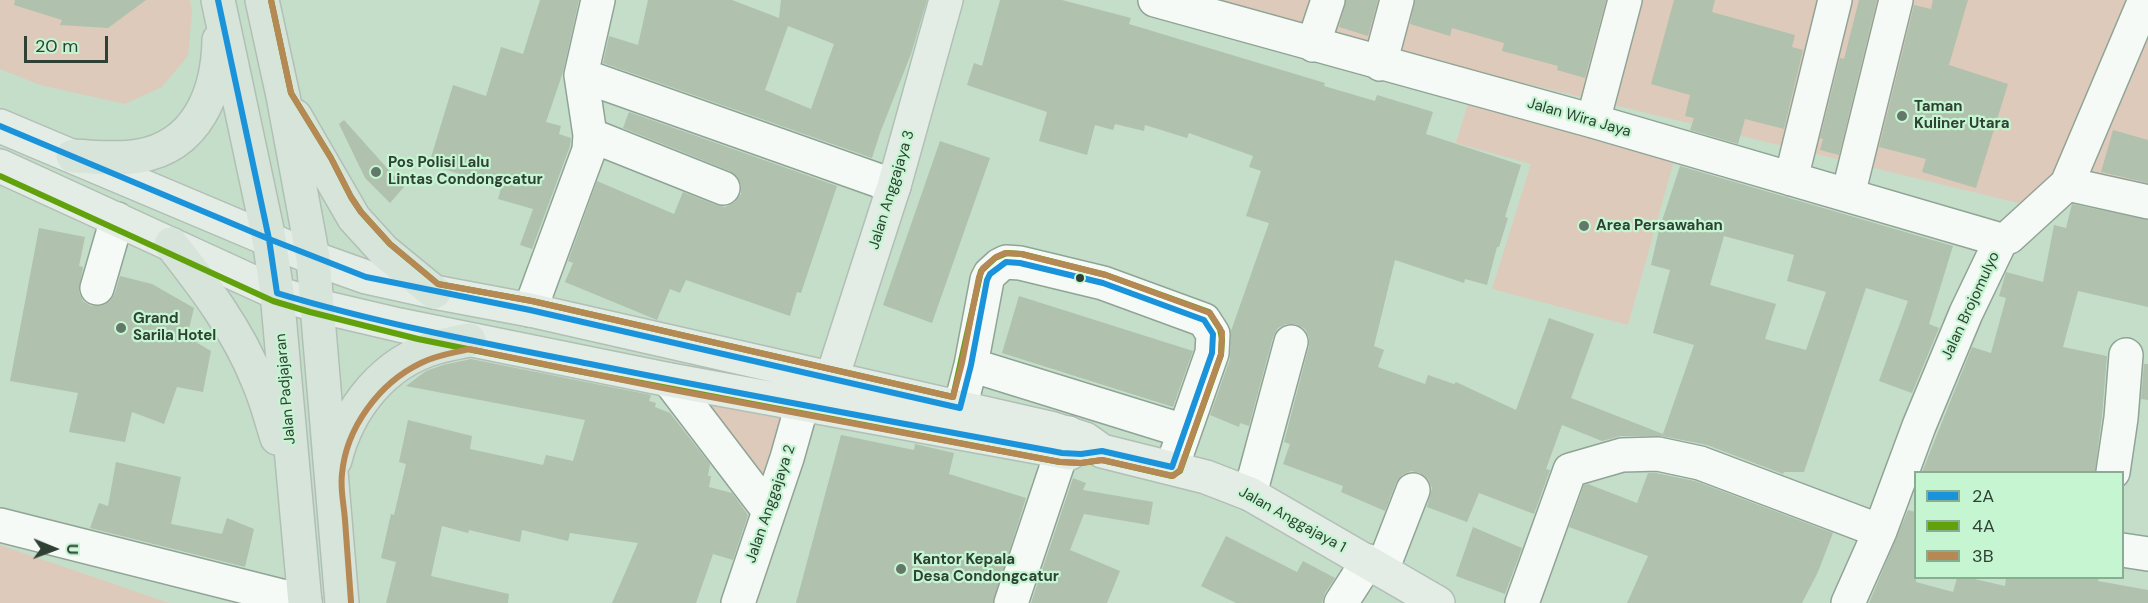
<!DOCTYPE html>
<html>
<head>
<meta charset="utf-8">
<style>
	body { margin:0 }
	#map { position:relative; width:2148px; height:603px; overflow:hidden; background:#c4deca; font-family:"DM Sans",sans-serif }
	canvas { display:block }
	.legend { position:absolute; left:1914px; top:471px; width:210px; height:108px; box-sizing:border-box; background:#c6f5d2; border:2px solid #89ad93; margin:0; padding:8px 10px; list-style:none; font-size:18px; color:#2e4134 }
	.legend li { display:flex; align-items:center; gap:12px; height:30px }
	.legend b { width:30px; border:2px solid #89ad93 }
	.north { position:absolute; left:24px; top:519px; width:60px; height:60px; -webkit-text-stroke:4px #c6f5d2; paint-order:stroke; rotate:91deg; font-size:16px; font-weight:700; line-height:24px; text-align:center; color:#2e4134 }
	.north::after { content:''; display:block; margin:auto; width:21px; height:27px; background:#2e4134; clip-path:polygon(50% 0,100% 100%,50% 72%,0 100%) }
	.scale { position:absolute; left:24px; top:36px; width:84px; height:27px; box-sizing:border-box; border:3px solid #2e4134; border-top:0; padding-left:8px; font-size:18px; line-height:21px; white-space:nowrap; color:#2e4134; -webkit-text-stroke:4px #c6f5d2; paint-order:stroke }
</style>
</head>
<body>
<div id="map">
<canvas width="2148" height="603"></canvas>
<ul class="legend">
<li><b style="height:8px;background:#1a93db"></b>2A</li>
<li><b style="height:8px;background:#61a10c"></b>4A</li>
<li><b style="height:8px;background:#b68854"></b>3B</li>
</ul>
<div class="north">U</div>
<div class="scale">20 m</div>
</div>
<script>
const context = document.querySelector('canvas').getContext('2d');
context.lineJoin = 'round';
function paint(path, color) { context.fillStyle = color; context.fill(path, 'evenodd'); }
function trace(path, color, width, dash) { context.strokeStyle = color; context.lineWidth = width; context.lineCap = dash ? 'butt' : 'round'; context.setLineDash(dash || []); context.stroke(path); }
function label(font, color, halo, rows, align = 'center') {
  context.font = font + ' "DM Sans",sans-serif'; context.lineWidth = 4.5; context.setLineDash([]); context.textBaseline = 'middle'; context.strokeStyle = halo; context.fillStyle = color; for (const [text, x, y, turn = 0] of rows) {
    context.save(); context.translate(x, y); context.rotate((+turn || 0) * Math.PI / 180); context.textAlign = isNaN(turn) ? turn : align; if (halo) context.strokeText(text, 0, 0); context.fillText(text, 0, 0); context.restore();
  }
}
paint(new Path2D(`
	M0,0H190L192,13L188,56L162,87L125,104L40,85L0,69Z
	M1208,0H2148V200L2068,181L2043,209L1387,50Z
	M1472,90L1678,146L1628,325L1492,289L1531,164L1456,143Z
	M670,380L802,405L769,511Z
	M0,545L169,603H0Z`), '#decaba');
paint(new Path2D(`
	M15,0H146L108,28L60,25L62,20L14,5Z
	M540,0H579L563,72L546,122L561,126L559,134L571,138L570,146L532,249L520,245L533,209L498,199L501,188L429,164L453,85L486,96L501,47L523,54Z
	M648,0H732L779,18L781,0H927L911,54L880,133L872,158L603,63L609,36L638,45ZM788,26L834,44L811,109L765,90Z
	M1000,0H1062L1131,18L1129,24L1325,83L1324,86L1375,101L1377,95L1433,112L1426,134L1521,165L1505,217L1508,218L1499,247H1497L1487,285L1465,279L1464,283L1395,260L1374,346L1384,350L1378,367L1425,384L1428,375L1454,384L1456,382L1516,410L1549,318L1594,334L1571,398L1663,434L1694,345L1653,333L1670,270L1651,265L1659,230L1680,166L1953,246L1929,324L1939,328L1912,393L1879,381L1908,301L1866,288L1804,472H1784L1783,474L1707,445L1662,436H1621L1602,441L1562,425L1546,469L1550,470L1534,514L1479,493L1467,522L1427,507L1432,488L1428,479L1420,473L1411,471L1402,475L1396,483L1385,511L1341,492L1343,486L1283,464L1290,444L1284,442L1309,346V337L1305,329L1296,324H1286L1278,328L1273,337L1249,426L1240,423L1239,427L1210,415L1230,359L1231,331L1269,223L1246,216L1261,171L1249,167L1253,156L1189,133L1187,138L1145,125L1144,131L1115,124L1113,130L1095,125L1087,155L1039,141L1047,112L967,85L974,63L982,66ZM1724,236L1794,255L1787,281L1826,292L1806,350L1765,339L1776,304L1710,285Z
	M1346,0H1378L1368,36L1339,27Z
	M1415,0H1606L1585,78L1557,70L1558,66L1502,51L1504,43L1452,28L1450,36L1410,24Z
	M1674,0H1715L1712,12L1795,35L1792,47L1803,50L1784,129L1745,119L1738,144L1690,130L1694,118L1685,116L1690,95L1651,84Z
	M1859,0H1877L1839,155L1820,150L1823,139L1820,138L1840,58L1844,59Z
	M1933,0H1968L1949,65L2008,84L1976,188L1922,172L1926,159L1879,147L1914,5L1931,9Z
	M629,112L837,186L801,293L797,292L790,316L686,280L680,293L670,289L657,320L565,282L573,263L568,261L597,181L674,214L683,192L716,205L725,207L735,202L741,194V185L737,176L730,171L623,128Z
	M344,120L404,187L390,203L365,178L339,124Z
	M2113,130L2148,140V183L2101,172Z
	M940,141L990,158L932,323L883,305Z
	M2072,204L2148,220V307L2078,291L2063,347L2107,356L2102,416L2095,472H1922L1972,347L1991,353L2006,298L1999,296L2006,272L2043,282L2054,225L2066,228Z
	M39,228L85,237L79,266L83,267L79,292L83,301L91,306H101L110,301L115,293L120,276L152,284L194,308L187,337L211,351L203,392L177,387L164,424L132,412L125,442L69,432L78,393L10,381Z
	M1019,296L1193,351L1173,407L1002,353Z
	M471,359L651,395L649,401L656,403L655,407L670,413L710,464L708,476H711L709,487L732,493L748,515L733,560L713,554L696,603H612L638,543L570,533L568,541L522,530L520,542L469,530L468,533L442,526L431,576L509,594L508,603H386L396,562L381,558L391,514L394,515L406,464L399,462L408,420L472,436L470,449L543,465L546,455L573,461L585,420L406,386L426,371L443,365Z
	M2144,364H2148V400L2141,399Z
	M841,435L914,450L915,444L954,453L949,474L1026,498L993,603H796Z
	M116,462L181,477L171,524L222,534L227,518L254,529L245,567L90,528L99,503L108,506Z
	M1648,473H1656L1695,481L1833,533L1818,572L1802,603H1627L1648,556L1569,527L1584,485L1588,484L1637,503Z
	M1073,478L1086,483L1083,490L1153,502L1149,525L1084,514L1070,550L1120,571L1107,603H1031Z
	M1908,510L1916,512V582L1953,592L1957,578H1970L2005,586L2006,578H2099L2098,581L2148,590V603H1869Z
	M1473,527L1522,548L1505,594L1456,576Z
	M1226,536L1297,572L1303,561L1335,578L1325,593L1322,603H1236L1201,586Z`), '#b0c1ae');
const minor = new Path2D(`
	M1155,0L1593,121L2001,240
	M1313,45L1328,0
	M1380,64L1397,0
	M581,75L894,186
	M1593,121L1625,0
	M590,135L723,188
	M1791,179L1835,0
	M2067,184L2148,202
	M1848,195L1896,0
	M97,288L117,219
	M530,310L589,150L590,135L581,75L598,0
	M971,365L1184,431
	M669,380L769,511
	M960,408L971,365L987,280L990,274L1000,265L1006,262L1020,263L1103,283L1204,320L1213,334L1212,353L1172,467
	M2113,472L2121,418L2126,355
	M1250,494L1291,342
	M0,525L305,602
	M2122,550L2148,554
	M1382,570L1413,490
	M738,603L787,458L802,405
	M1011,603L1068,433
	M1341,603L1368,561
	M1522,603L1570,470L1622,455L1658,454L1700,463L1880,531
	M1848,603L1880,531L1919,426L1966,313L2001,240L2009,237L2067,184L2145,0`);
const major = new Path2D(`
	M0,126L313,258L366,277L434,292L530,310L1050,428L1085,439L1102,451L1206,477L1250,494L1438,603
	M0,166L277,293L318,306L399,325L670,380L1070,453
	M832,378L894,186L946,0`);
const highway = new Path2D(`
	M218,0L269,239L277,293L305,603
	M262,0L283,96L313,258L342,603
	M295,116L354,218L384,251L434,292
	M73,156C95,157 118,160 139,156C197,146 218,93 219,40
	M171,244C204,286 238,330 258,381C266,399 271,419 277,438
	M335,460C348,408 384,362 437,347C448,344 459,342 469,340`);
trace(minor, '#90a495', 36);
trace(major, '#b1bfb5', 36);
trace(highway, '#b1bfb5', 36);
trace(minor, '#f6faf7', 33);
trace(major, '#e3ede6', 33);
trace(highway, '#d6e4da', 33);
trace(new Path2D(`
	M218,0L269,239
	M0,126L269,239
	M269,239L366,277L530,310L960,408L971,365L987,280L990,274L1006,262L1020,263L1103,283L1204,320L1213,334L1212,353L1172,467L1102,451L1081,454L1062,453C906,424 750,396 595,365C488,344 381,324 277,293Z`), '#1a93db', 6);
trace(new Path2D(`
	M0,176L273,301L310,312L418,339L562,368L1060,462L1081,463L1102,460L1172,476L1180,471L1221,355L1222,339L1220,329L1209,312L1106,275L1022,254L1007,253L995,258L981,271L953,397L532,301L438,284L390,244L361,212L351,197L331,158L291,93L271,0`), '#61a10c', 6);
trace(new Path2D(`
	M271,0L291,93L331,158L351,197L361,212L390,244L438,284L532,301L953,397L962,363L979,277L983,268L996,257L1005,253L1021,254L1106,275L1210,313L1222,332L1221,354L1180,470L1173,476L1102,460L1081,463L1060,462L668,389L469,349C453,353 436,355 421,363C379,383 346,428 342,474C340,489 344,505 345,520C347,547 349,575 351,602`), '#b68854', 6);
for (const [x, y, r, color] of [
	[1902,116,6,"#627868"],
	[376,172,6,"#627868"],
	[1584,226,6,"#627868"],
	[1080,278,5,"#2e4134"],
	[121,328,6,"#627868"],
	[901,569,6,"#627868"]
]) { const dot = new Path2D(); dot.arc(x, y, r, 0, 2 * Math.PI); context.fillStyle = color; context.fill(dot); trace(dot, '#c6f5d2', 2); }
label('bold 15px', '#2e4134', '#c6f5d2', [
	["Taman",1914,107],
	["Kuliner Utara",1914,124],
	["Pos Polisi Lalu",388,163],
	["Lintas Condongcatur",388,180],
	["Area Persawahan",1596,226],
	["Grand",133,319],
	["Sarila Hotel",133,336],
	["Kantor Kepala",913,560],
	["Desa Condongcatur",913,577]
], 'left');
label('15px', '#2e4134', '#c6f5d2', [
	["Jalan Wira Jaya",1579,118,16],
	["Jalan Anggajaya 3",892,190,-73],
	["Jalan Brojomulyo",1971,306,-65],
	["Jalan Padjajaran",286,389,-95],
	["Jalan Anggajaya 2",771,504,-71],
	["Jalan Anggajaya 1",1292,520,29]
]);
</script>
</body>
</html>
